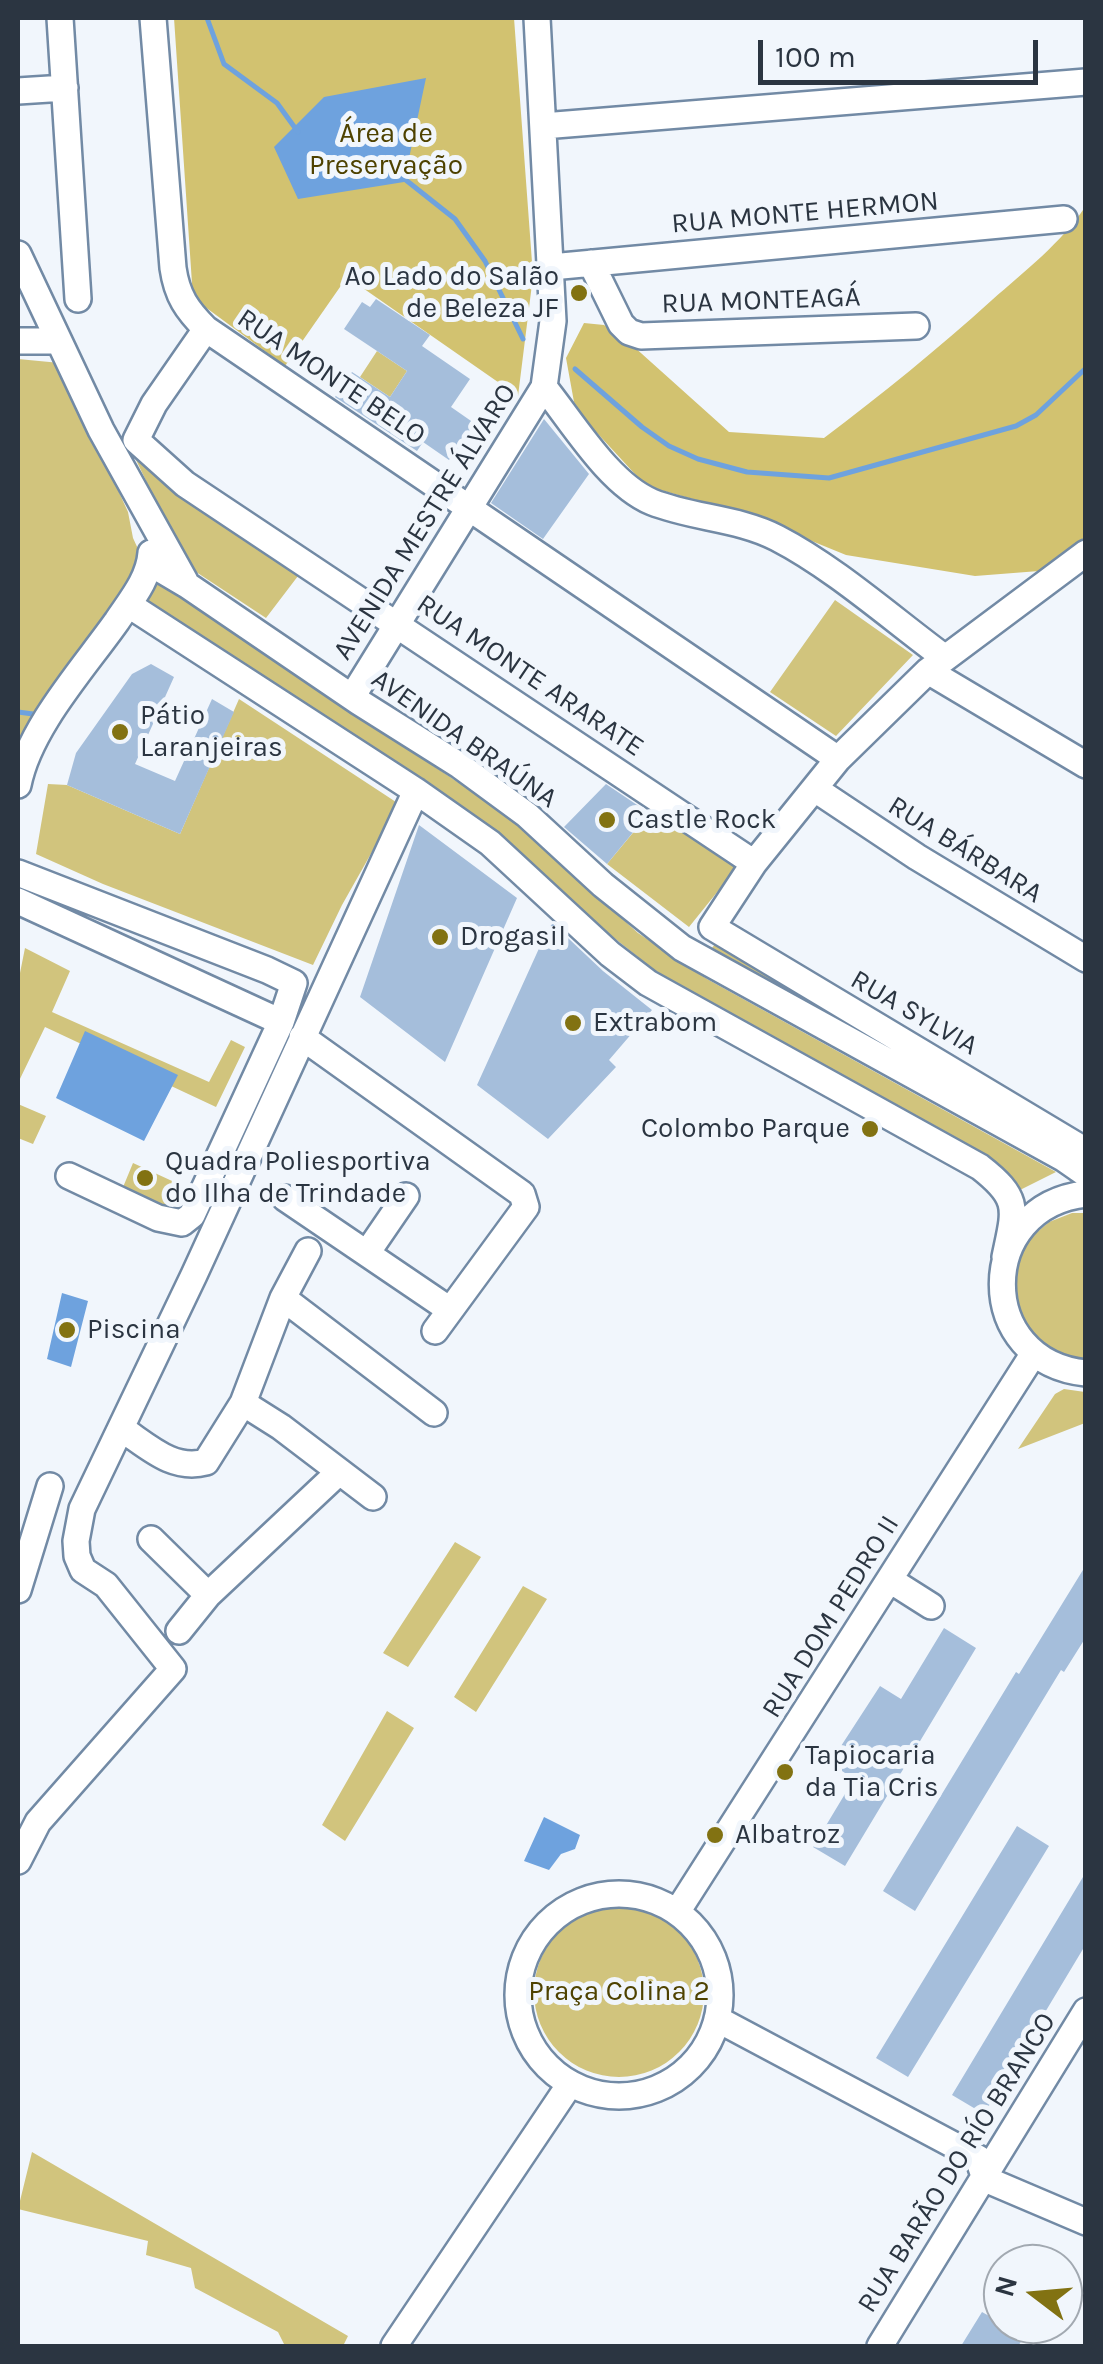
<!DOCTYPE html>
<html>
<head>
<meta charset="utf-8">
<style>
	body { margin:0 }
	#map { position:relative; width:1103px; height:2364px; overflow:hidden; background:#f1f6fc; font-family:Karla,sans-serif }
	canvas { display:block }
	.frame { position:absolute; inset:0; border:20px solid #2b3541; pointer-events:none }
	.north { position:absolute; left:983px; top:2244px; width:100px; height:100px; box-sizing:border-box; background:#f1f6fc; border:2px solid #a2a9b1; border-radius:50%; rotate:286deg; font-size:28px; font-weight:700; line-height:40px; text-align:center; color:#2b3541 }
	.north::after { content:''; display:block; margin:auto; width:35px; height:45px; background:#827212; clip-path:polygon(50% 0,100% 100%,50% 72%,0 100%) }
	.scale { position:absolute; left:758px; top:40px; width:280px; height:45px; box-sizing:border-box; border:5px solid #2b3541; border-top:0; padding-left:12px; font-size:30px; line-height:35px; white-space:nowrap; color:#2b3541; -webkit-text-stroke:8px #f1f6fc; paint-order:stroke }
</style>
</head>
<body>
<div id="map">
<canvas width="1103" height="2364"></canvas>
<div class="frame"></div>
<div class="north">N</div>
<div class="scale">100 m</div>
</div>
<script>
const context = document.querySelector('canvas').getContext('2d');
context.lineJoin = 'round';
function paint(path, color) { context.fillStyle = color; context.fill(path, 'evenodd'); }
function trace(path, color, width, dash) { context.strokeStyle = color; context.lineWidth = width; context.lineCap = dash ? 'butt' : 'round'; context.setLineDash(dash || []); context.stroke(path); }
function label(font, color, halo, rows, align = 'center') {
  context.font = font + ' Karla,sans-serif'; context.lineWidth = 10; context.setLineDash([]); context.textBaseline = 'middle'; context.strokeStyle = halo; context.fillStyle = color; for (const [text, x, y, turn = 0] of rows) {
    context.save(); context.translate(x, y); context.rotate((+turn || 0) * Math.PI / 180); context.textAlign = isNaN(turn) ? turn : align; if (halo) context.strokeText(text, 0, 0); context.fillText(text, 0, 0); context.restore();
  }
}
paint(new Path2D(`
	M377,351L407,371L390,397L360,377Z
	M18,359L60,363L128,512L133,538L145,564L18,762Z
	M125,437L238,534L298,576L266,618L187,566Z
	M156,581L471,791L525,831L638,933L707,979L1056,1172L1018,1191L672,984L574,906L519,852L144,598Z
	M835,600L913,655L836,736L770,692Z
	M239,699L399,804L342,905L313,965L103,884L36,854L48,784L67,785L180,834Z
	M651,811L739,865L689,927L607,864Z
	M719,939L828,1005L932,1076L866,1035L712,948Z
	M25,948L70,971L52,1012L209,1082L231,1040L245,1047L216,1107L45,1027L18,1083V983Z
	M18,1104L46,1116L33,1144L18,1138Z
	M133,1163L196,1192L182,1219L121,1192Z
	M1072,1213H1085V1363L1064,1361L1024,1331L1011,1282L1017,1258L1030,1238L1049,1222Z
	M1064,1389L1085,1392V1423L1018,1449L1055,1394Z
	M455,1542L481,1557L408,1667L383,1653Z
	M523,1586L547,1599L476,1712L454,1697Z
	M387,1711L414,1728L345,1841L322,1825Z
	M534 1992a85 85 0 1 1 170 0a85 85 0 1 1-170 0Z
	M32,2152L348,2336L343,2346H285L278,2332L195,2288L191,2268L146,2255L148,2241L18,2209Z`), '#d1c47d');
paint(new Path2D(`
	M174,18H514L533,276L518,396L347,277L285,366L193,298Z
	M1085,207V542L1039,571L975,576L846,555L743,513L646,486L586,421L574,402L566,358L584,323L604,325L632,345L729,432L824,438C882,394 938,349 992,300C1025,271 1061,243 1085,207Z`), '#d2c270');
paint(new Path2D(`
	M426,78L404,182L298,199L274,147L324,97Z
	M85,1031L178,1075L144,1141L56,1098Z
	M62,1293L88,1301L71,1367L47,1359Z
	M544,1817L580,1835L575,1849L561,1854L549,1870L524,1861Z`), '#6ea2de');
trace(new Path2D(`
	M207,18L224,64L277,103L298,132
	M402,177L455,219L485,261L523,339
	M575,369L642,427L669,446L698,459L747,472L829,478L1016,426L1036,415L1086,368
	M18,712L33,714`), '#6ea2de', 5);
paint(new Path2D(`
	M376,299L430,335L422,346L470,379L451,407L474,423L470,430L474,433L461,452L456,449L449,460L423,442L417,451L335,397L352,372L390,397L407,371L344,329L362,302L370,307Z
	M544,419L589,474L543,539L491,503Z
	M151,664L174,677L135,764L175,781L212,699L234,712L180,834L67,785L76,753L132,674Z
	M606,784L649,813L607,864L564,827Z
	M419,825L517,898L445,1062L360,997Z
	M551,922L603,971L652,1010L609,1060L616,1067L548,1139L477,1085Z
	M1086,1565V1637L1064,1672L1061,1670L915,1911L883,1891L1016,1672L1019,1674Z
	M944,1628L976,1648L845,1866L813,1847L854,1779L830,1763L880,1686L901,1699Z
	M1017,1826L1049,1846L908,2077L876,2058Z
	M1086,1872V1944L984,2114L952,2095Z
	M982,2312L1025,2336L1018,2346H961Z`), '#a5bedb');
const minor = new Path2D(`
	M60,18L78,299
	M153,18L173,268C177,296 187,310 206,329L838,759
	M18,91L65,88
	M543,126L1086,82
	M18,254L101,430L185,581
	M591,263L621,324L629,332L641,336L916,326
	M551,267L1064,219
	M206,329L154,404L136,440L185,484L754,863
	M18,341H56
	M544,387C573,423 609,484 652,502C692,518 739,518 777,538C835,568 892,619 945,658
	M1086,553L928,671L838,759L754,863L712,927L1086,1151
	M150,568L160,569L187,585L359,702L459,765L527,815L603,885L682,948L1063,1158L1086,1174
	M129,605L416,791L490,843L610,954L648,983L980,1167C1021,1199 1015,1209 1005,1257
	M928,671L1086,765
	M352,697L544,387L553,321L537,18
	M18,785C29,728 83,669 117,621C131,600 149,579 151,553
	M815,789L917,857L1086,959
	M18,873L267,970L294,983L281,1022L192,1215L182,1223L158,1218L69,1176
	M18,901L281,1022
	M302,1037L522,1194L526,1207L435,1331
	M1086,1194C975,1206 974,1362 1086,1373
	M285,1198L450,1310
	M367,1253L406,1196
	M283,1298L434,1413
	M243,1403L281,1427L373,1497
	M122,1429C149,1447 173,1471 206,1462L243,1403L283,1298L308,1251
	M151,1539L208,1595
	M890,1580L931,1606
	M18,1590L50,1486
	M179,1631L208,1595L338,1473
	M18,1861L38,1822L173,1669L106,1585L83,1570L77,1556L76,1541L82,1509L194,1275L416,791
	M518 1995a101 101 0 1 1 202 0a101 101 0 1 1-202 0Z
	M677,1912L1034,1353
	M717,2019L978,2158L985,2179L1086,2222
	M394,2346L570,2084
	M880,2346L1086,2011`);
trace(minor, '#728aa5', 30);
trace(minor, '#fff', 25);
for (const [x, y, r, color] of [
	[579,293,10,"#827212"],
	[120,732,10,"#827212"],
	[607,820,10,"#827212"],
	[440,937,10,"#827212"],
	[573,1023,10,"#827212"],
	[870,1129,10,"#827212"],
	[145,1178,10,"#827212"],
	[67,1330,10,"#827212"],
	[785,1772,10,"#827212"],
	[715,1835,10,"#827212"]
]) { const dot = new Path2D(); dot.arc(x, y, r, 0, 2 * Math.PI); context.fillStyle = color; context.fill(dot); trace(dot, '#f1f6fc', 4); }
label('28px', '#4e4200', '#f1f6fc', [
	["Área de",386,134],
	["Preservação",386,166],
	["Praça Colina 2",619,1992]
]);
label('28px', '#2b3541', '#f1f6fc', [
	["RUA MONTE HERMON",805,213,-5],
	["RUA MONTEAGÁ",761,301,-2],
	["RUA MONTE BELO",331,377,34],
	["AVENIDA MESTRE ÁLVARO",425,522,-58],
	["RUA MONTE ARARATE",530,676,34],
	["AVENIDA BRAÚNA",464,739,35],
	["RUA BÁRBARA",965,850,32],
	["RUA SYLVIA",914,1013,30],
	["RUA DOM PEDRO II",831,1617,-58],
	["RUA BARÃO DO RÍO BRANCO",957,2163,-58]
]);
label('28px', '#2b3541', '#f1f6fc', [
	["Ao Lado do Salão",559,277,"right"],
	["de Beleza JF",559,309,"right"],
	["Pátio",140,716],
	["Laranjeiras",140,748],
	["Castle Rock",627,820],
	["Drogasil",460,937],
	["Extrabom",593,1023],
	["Colombo Parque",850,1129,"right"],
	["Quadra Poliesportiva",165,1162],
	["do Ilha de Trindade",165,1194],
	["Piscina",87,1330],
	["Tapiocaria",805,1756],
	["da Tia Cris",805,1788],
	["Albatroz",735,1835]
], 'left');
</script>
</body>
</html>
